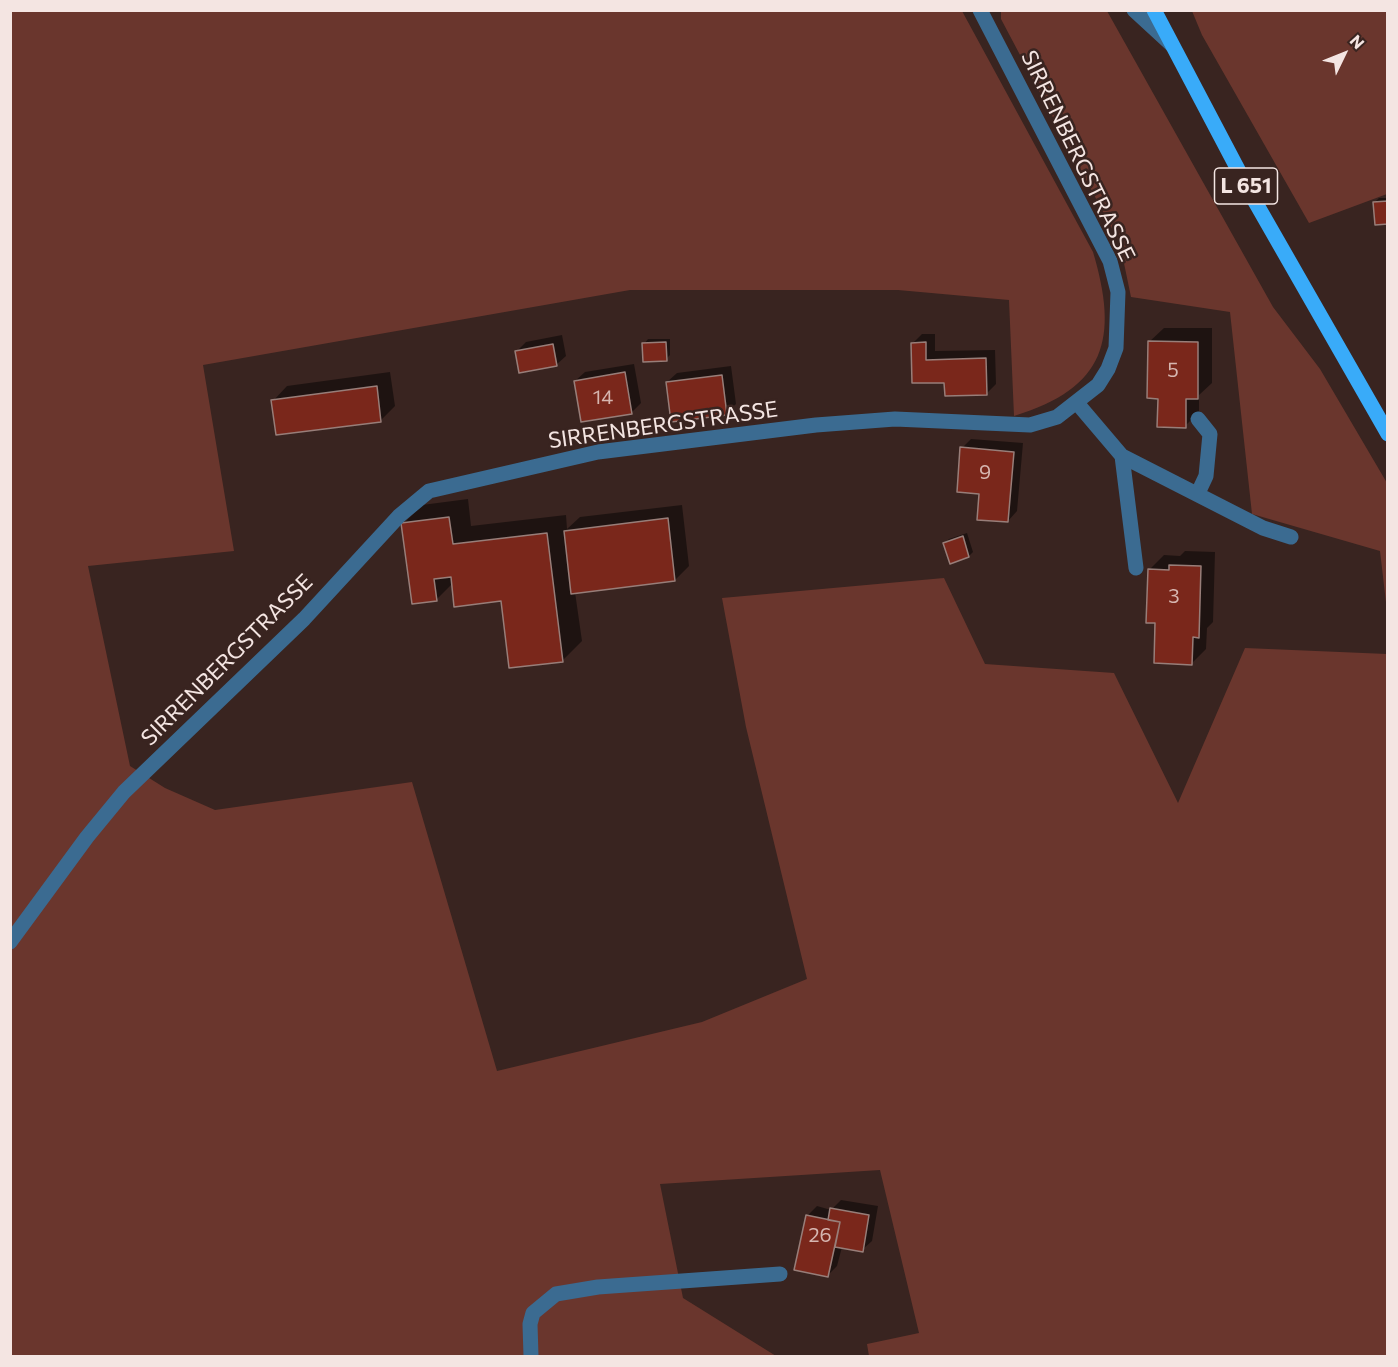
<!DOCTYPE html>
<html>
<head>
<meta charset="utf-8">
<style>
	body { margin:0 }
	#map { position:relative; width:1398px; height:1367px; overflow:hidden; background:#392420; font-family:Commissioner,sans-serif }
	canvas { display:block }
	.frame { position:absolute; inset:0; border:12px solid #f4e5e2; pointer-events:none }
	.north { position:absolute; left:1314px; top:24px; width:60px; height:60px; -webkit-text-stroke:4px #392420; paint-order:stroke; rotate:47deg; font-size:16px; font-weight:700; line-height:24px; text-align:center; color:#f4e5e2 }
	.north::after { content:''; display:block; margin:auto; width:21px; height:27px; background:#f4e5e2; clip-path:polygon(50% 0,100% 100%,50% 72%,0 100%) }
</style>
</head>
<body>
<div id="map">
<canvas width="1398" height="1367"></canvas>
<div class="frame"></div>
<div class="north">N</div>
</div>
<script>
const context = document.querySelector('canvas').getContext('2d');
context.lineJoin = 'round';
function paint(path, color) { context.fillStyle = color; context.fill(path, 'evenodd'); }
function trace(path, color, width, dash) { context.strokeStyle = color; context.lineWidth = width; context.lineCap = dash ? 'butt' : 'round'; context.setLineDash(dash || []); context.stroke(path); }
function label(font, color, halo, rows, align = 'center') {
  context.font = font + ' Commissioner,sans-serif'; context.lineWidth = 5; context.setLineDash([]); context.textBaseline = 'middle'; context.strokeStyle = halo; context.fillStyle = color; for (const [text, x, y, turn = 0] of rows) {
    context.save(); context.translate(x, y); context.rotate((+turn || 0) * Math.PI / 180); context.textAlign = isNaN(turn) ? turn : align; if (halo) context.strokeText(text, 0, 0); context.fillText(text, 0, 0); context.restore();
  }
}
paint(new Path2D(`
	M10,11H962L1093,252C1119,339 1106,388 1014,416L1009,300L898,290H630L203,365L234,551L88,566L130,766L165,788L215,810L412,782L497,1071L702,1022L807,979L746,727L722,598L944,578L985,664L1114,673L1178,803L1245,648L1387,654V1356H869L867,1344L919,1333L880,1170L660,1184L683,1298L776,1356H11Z
	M1001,11H1107L1273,307L1320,369L1387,483V611L1380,551L1252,514L1230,312L1131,297L1120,244L1001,19Z
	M1192,11H1387V194L1309,223L1202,35Z`), '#6a362d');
paint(new Path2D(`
	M1379,198H1388V223L1374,203Z
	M1164,328H1212V383L1199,395V412L1185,426L1159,397L1149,342Z
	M922,334H935V351L995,350L996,384L986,394L946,381L913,382L912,344Z
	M562,335L566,356L556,365L516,352L526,342Z
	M648,339H670V355L666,359L644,344Z
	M634,364L641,403L631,413L575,381L585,372Z
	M731,366L736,404L726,413L667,382L677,373Z
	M390,372L395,406L381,420L273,401L287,386Z
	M971,439L1023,443L1017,511L1008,521L980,493L962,448Z
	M468,499L471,526L566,515L567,529L580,517L682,505L689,566L675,580L575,592L582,641L563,660L502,600L453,583L436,600L403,524L422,505Z
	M967,533L973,552L969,556L945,543L949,539Z
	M1185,551L1215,552L1213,622L1207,628L1206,649L1192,663L1157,621L1149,570L1164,555L1180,556Z
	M841,1200L878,1206L872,1241L862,1250L842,1247L837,1266L828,1275L807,1216L817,1206L831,1210Z`), '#0007');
const building = new Path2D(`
	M1388,201V224L1375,225L1373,202Z
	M1148,341L1198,342V399H1186V428L1157,427L1158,399L1147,398Z
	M666,342L667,361L643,362L642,343Z
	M926,342V360L986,358L987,395L945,396L944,383H912L911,343Z
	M553,344L557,366L519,373L515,351Z
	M625,372L632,414L581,422L574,381Z
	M722,375L727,415L671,422L666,382Z
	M377,386L381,422L276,435L271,400Z
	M960,447L1014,452L1008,522L977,520L979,494L957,492Z
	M449,517L453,544L547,533L563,662L509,668L501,601L454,607L451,577L434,579L437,601L412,604L401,523Z
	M668,518L675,581L571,594L564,531Z
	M963,536L969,557L950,564L943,543Z
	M1169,565L1201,566L1199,638L1193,637L1192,665L1154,663L1155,623H1146L1148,569L1169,570Z
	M830,1208L869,1215L863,1252L835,1247L840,1222L828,1220Z
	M806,1215L840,1222L828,1277L794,1270Z`);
paint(building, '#7a271b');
trace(building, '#987e79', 1.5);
trace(new Path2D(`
	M1134,10L1172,45
	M1077,403L1122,456L1263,528L1291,537
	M1122,456L1136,568
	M1198,493L1206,476L1210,434L1198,419
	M10,942L87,837L124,792L304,619L399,516L429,491L598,452L816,425L895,419L1030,425L1057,417L1098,385L1108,369L1116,348L1118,292L1110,261L980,10
	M531,1356L530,1324L533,1313L556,1294L598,1287L780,1274`), '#3b6b91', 15);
trace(new Path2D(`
	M1154,10L1253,198L1388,434`), '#39abf9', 15);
label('20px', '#d6b6b0', null, [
	["5",1173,370],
	["14",603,397],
	["9",985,472],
	["3",1174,596],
	["26",820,1235]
]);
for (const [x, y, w] of [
	[1246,186,63]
]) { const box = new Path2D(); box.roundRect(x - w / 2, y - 18, w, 36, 4.5); context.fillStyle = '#392420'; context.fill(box); trace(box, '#f4e5e2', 1.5); }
label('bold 21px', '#f4e5e2', null, [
	["L 651",1246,186]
]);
label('22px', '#f4e5e2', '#392420', [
	["SIRRENBERGSTRASSE",1078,156,64],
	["SIRRENBERGSTRASSE",663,425,-8],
	["SIRRENBERGSTRASSE",227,660,-45]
]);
</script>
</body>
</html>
